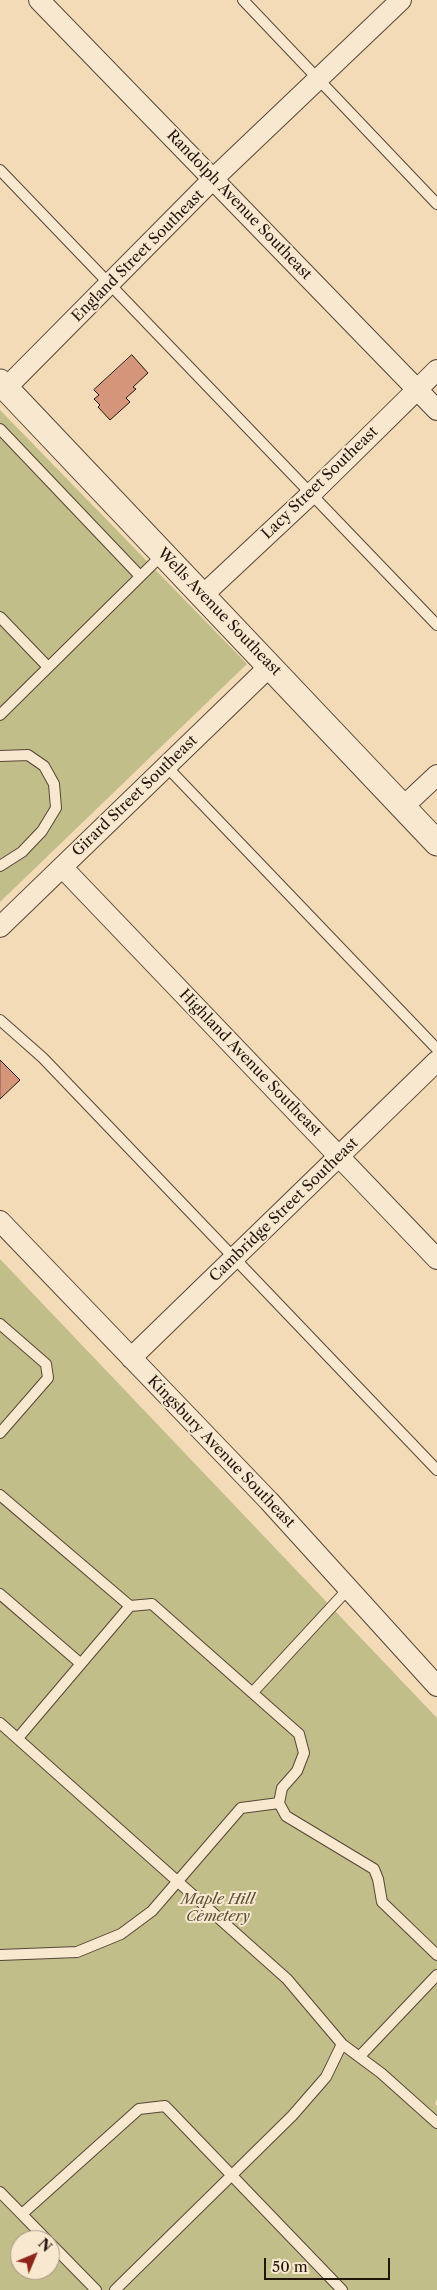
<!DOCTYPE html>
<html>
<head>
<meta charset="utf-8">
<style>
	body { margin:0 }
	#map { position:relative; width:437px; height:2290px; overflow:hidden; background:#f4dbb7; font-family:"Libre Caslon Text",serif }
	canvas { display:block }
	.north { position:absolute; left:10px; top:2230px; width:50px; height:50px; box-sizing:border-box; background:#f8e8d0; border:1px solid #a29482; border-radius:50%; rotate:45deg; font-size:14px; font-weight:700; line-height:20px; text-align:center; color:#22150c }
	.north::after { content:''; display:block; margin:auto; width:18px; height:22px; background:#8f2418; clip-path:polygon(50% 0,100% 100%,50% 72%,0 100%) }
	.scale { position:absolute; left:264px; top:2258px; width:126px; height:22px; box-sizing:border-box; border:2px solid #22150c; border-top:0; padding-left:6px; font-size:15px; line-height:18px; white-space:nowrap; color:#22150c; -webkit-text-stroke:4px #f8e8d0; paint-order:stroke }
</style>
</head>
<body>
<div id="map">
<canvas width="437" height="2290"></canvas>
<div class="north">N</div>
<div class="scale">50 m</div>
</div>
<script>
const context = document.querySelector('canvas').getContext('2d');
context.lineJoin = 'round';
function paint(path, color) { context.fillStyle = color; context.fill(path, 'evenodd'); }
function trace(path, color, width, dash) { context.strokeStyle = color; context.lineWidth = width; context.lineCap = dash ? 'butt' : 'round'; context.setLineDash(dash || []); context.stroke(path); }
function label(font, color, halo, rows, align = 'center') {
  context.font = font + ' "Libre Caslon Text",serif'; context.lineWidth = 4; context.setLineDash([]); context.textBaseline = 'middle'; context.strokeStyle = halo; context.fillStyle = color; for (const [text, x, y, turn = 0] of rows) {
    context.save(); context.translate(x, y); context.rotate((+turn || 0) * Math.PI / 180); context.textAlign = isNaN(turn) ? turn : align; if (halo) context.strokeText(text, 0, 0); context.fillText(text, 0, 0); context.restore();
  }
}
paint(new Path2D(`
	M0,410L247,664L0,902Z
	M0,1259L437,1718V2099L435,2104L437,2106V2290H0ZM20,2240H50V2270H20Z`), '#c2be8a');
const building = new Path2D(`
	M132,355L148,373L133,387L136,389L126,398L130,402L110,420L98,407L100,405L94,399L99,395L94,390Z
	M0,1060L20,1080L0,1099Z`);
paint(building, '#d5957a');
trace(building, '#22150c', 1);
const service = new Path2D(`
	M243,0L437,204
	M0,170L437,625
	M0,429L140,576
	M0,617L48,667
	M0,715L163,554
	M0,756L28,755L44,766L54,784L56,808L42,831L22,852L0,866
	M166,766L437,1049
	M0,1020L43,1058L437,1470
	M0,1324L46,1364L48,1378L0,1433
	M0,1495L130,1606L152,1604L299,1734L304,1753L297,1771L282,1788L279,1803L286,1816L374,1869L378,1879L382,1902L437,1955
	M0,1594L80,1663
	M253,1692L349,1588
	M0,1723L287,1979L342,2044L381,2073L437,2123
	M18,1738L130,1606
	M0,1955L77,1952L121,1934L152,1911L241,1808L279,1803
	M360,2056L437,1975
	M0,2192L47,2240
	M22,2214L139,2109L165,2106L342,2290
	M50,2243L96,2290
	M115,2290L292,2116L326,2077L342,2044`);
const minor = new Path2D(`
	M39,0L437,410
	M6,388L212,180L401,0
	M203,595L311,494L437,370
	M404,806L437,775
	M62,867L437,1259
	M0,927L270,666
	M0,1221L269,1501L437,1686
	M131,1358L437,1061`);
const tertiary = new Path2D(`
	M0,382L437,843`);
trace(service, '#564637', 12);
trace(minor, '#564637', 22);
trace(tertiary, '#564637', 27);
trace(service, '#f8e8d0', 10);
trace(minor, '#f8e8d0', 20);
trace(tertiary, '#f8e8d0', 25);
label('15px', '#22150c', '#f8e8d0', [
	["Randolph Avenue Southeast",239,205,46],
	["England Street Southeast",138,256,-45],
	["Lacy Street Southeast",320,483,-44],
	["Wells Avenue Southeast",219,612,46],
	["Girard Street Southeast",135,796,-44],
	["Highland Avenue Southeast",250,1063,46],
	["Cambridge Street Southeast",284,1210,-44],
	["Kingsbury Avenue Southeast",221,1452,46]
]);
label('italic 15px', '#5a5038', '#f8e8d0', [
	["Maple Hill",218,1900],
	["Cemetery",218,1917]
]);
</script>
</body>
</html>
